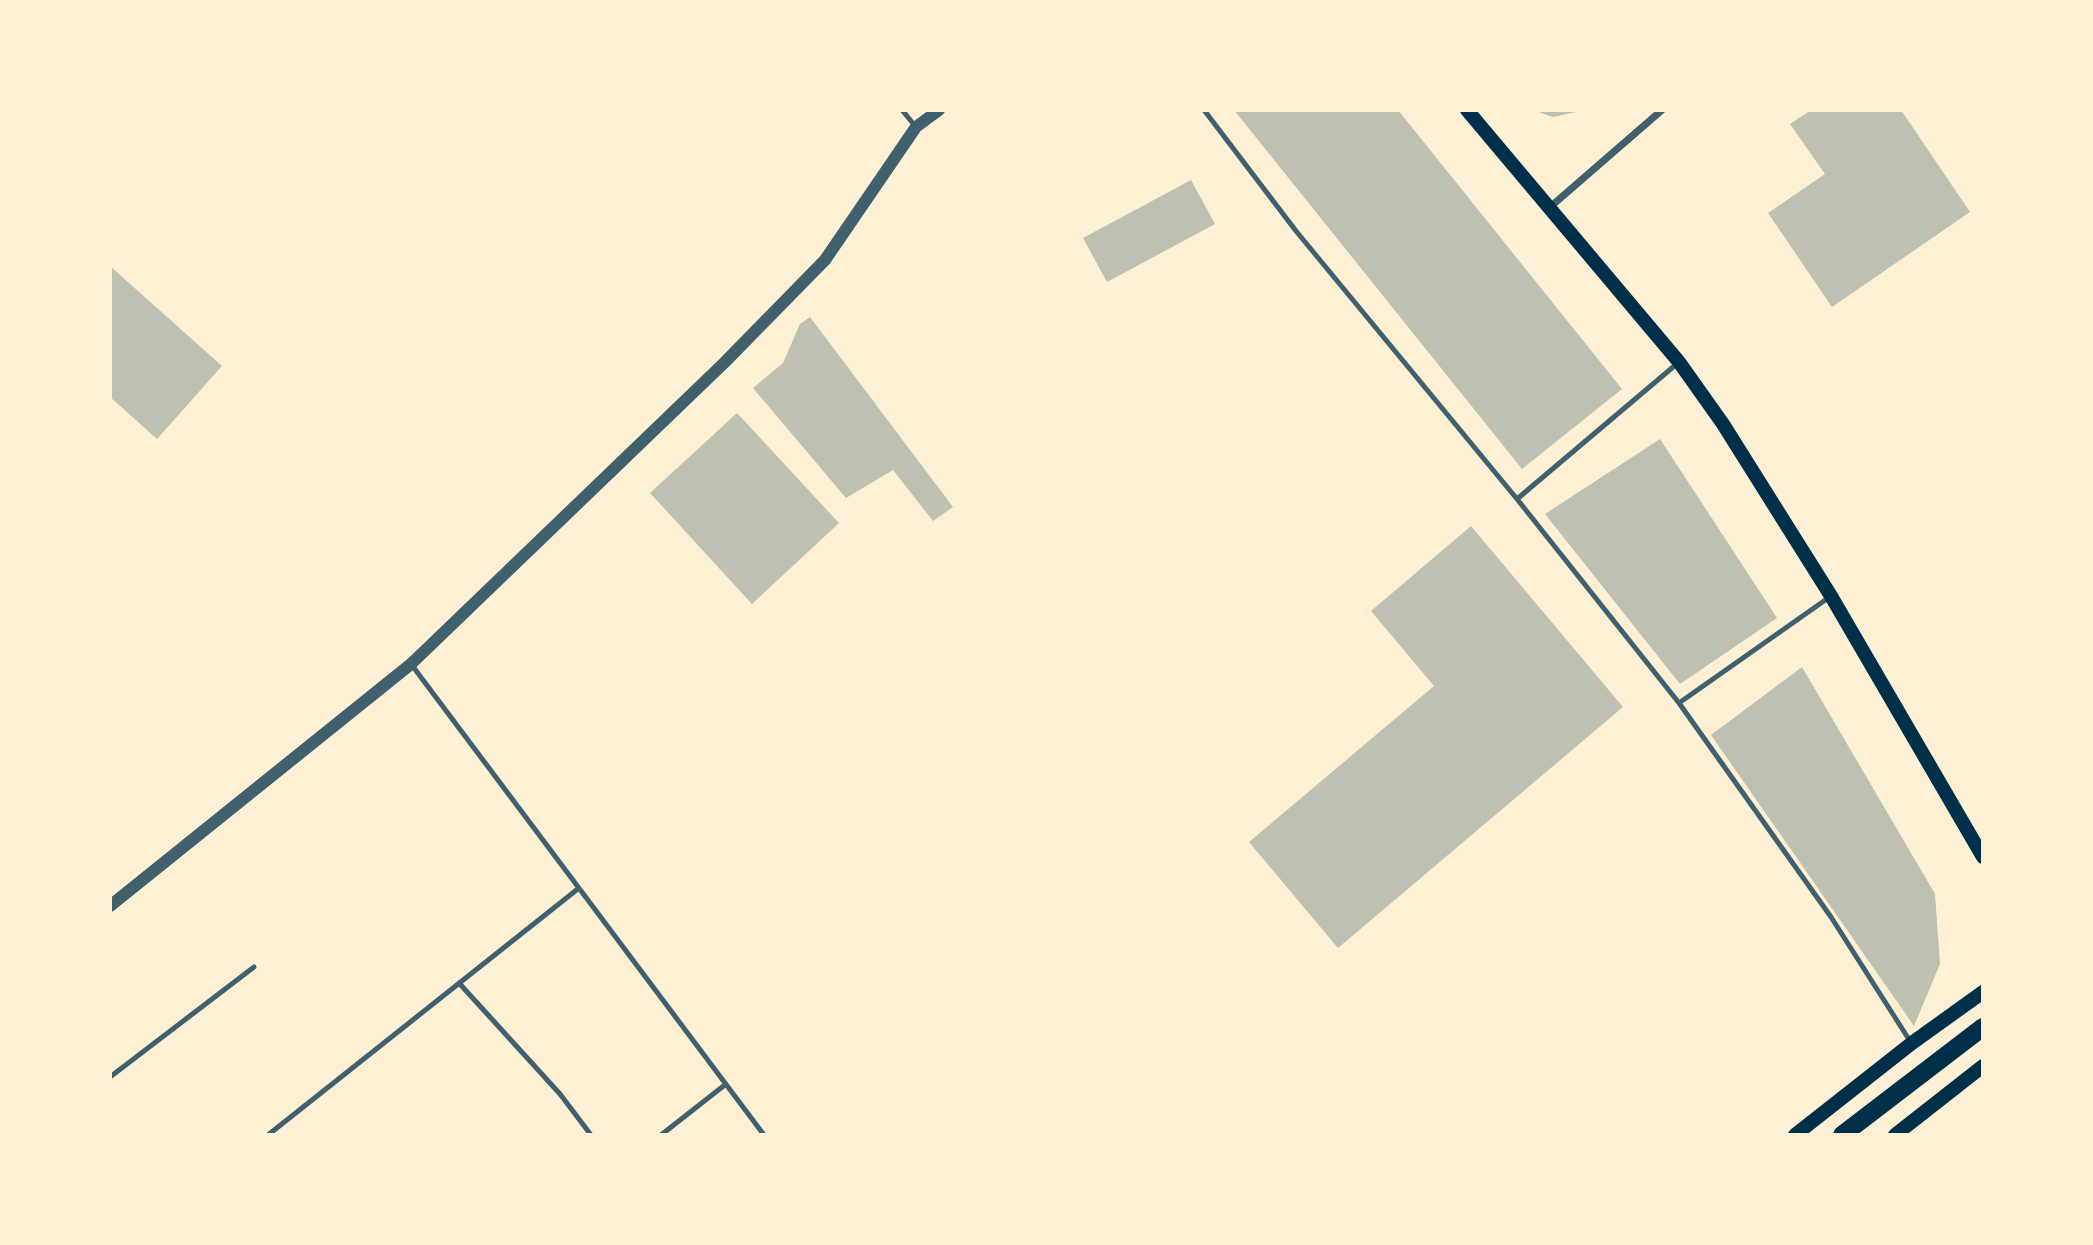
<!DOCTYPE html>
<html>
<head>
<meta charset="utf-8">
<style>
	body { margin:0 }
	#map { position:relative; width:2093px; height:1245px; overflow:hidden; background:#fdf0d5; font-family:"IBM Plex Sans",sans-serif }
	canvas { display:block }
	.frame { position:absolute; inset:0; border:112px solid #fdf0d5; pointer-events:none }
</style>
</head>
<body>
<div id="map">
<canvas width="2093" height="1245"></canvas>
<div class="frame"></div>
</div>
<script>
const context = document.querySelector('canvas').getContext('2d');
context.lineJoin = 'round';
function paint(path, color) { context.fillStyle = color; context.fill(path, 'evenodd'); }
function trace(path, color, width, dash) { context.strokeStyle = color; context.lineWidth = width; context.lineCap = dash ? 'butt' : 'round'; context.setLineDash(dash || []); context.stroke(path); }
paint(new Path2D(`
	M1234,110H1398L1622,389L1522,469Z
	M1533,110H1585L1553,117Z
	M1811,110H1901L1970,212L1832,307L1768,213L1825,174L1790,124Z
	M1191,180L1215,224L1107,282L1083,238Z
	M110,266L222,366L157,439L110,397Z
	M810,317L953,507L933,521L893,470L846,498L753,388L783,363L800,324Z
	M737,413L839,523L752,604L650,493Z
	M1660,439L1777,618L1680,684L1545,514Z
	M1471,526L1623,707L1338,948L1249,842L1434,686L1371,611Z
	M1802,667L1935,894L1940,964L1914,1026L1711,735Z`), '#bec0b2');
trace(new Path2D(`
	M902,110L916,127
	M1204,110L1296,231L1517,499
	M1679,362L1517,499L1679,703L1831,596
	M411,664L764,1135
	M1679,703L1831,917L1910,1041
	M459,983L560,1094L591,1135
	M110,1077L254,967
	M268,1135L579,888
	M661,1135L726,1084`), '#3f606c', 5);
trace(new Path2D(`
	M1549,208L1662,110`), '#3f606c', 7);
trace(new Path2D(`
	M110,906L411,664L724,363L825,260L916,127L939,110`), '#3f606c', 12);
trace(new Path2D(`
	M1467,110L1679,362L1723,424L1831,596L1983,857
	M1795,1135L1912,1043L1983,992
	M1895,1135L1983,1066`), '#003049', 14);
trace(new Path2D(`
	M1842,1135L1983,1027`), '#003049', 18);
</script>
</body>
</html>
